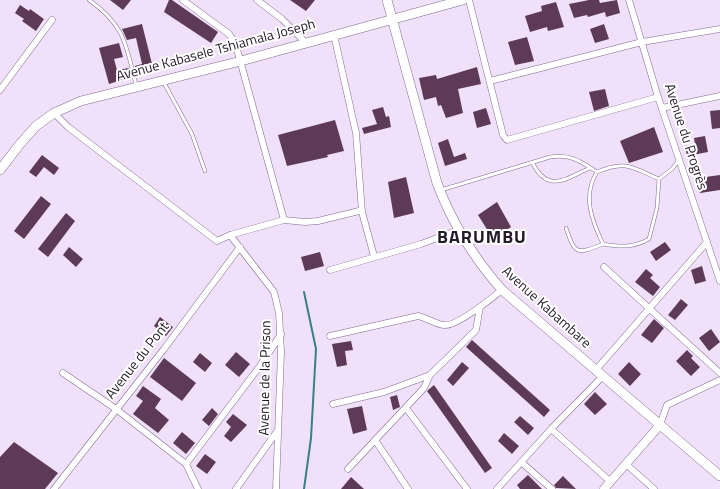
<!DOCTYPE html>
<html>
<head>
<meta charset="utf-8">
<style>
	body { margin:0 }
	canvas { display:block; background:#f0e0f9 }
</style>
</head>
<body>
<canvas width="720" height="489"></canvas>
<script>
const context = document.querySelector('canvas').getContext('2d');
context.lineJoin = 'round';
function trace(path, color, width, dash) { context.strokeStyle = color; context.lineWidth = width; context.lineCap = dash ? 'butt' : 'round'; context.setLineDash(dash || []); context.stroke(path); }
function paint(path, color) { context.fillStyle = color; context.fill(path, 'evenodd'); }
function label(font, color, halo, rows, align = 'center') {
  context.font = font + ' "Titillium Web",sans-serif'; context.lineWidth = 4; context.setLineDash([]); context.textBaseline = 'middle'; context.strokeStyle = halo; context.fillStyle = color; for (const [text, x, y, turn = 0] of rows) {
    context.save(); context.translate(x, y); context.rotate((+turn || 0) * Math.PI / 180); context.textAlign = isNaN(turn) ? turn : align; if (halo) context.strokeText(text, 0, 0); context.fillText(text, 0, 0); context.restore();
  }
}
trace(new Path2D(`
	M304,292L316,349L311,438L304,489`), '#358285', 2);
paint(new Path2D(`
	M110,0H131L123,10Z
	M169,0H172L218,32L211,43L164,12Z
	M290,0H315L306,11Z
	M589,0H599L600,3L617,0L620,13L606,17L605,12L588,17L587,15L574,18L569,4Z
	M556,2L564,27L548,31L547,27L530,32L525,16L542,11L541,6Z
	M20,5L29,11L30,9L44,19L36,31L22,21L24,19L15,13Z
	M142,24L154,72L137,76L135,66L142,64L136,38L127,40L122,29Z
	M604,24L609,39L595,43L590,29Z
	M527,37L534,61L515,65L508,42Z
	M119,43L123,57L114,59L117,70L129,68L131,77L109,84L99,48Z
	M477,67L481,84L458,89L463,113L446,118L441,105L438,106L436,97L424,100L419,78L436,75L437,79Z
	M605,89L609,106L594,111L589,92Z
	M383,107L386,117L389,116L391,127L364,134L362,128L377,124L372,110Z
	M486,108L491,124L477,128L473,112Z
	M720,110V128L712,129L710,111Z
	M335,120L344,151L327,155L328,157L287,166L278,135Z
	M654,127L663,152L629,163L620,141Z
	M705,136L708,152L687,156L685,146L695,144L694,138Z
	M448,139L454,157L465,153L467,159L445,166L438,143Z
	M42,155L59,168L54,175L44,167L36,177L29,172Z
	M720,175V190L700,193L698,178Z
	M406,177L414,213L394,218L388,182Z
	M41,196L51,204L24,239L14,231Z
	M497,202L511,227L493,239L478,215Z
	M66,213L75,221L48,257L38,249Z
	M665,242L671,250L656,261L650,252Z
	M69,247L83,259L76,267L63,255Z
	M320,252L324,266L305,271L301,257Z
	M702,266L706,281L695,284L691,270Z
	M646,269L653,275L650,278L660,287L653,296L635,282Z
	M681,299L688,305L675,320L668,315Z
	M160,317L173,327L166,336L154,326Z
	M654,319L664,328L652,343L641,335Z
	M711,329L720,342L709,351L699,338Z
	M472,340L550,410L544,417L466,347Z
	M351,341L353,350L345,351L347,365L337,367L332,344Z
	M687,350L693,356L691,358L700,367L691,376L676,361Z
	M236,352L250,364L239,377L225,365Z
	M200,353L212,363L205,372L193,362Z
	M164,358L196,383L182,401L150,377Z
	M462,362L469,368L453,386L447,380Z
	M629,362L641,374L630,386L618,374Z
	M434,385L492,468L485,473L427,391Z
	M143,386L161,399L155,408L169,420L158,433L133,414L143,401L136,396Z
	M595,392L607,404L595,415L584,404Z
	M397,395L400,407L393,410L390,397Z
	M362,406L367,430L353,434L347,409Z
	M212,408L218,414L209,426L202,420Z
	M233,414L247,425L231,442L224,436L231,427L226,422Z
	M520,416L534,428L528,435L514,422Z
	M182,432L195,443L186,454L173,443Z
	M504,433L519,446L512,454L498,441Z
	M14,442L58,473L45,489H0V457Z
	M205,454L216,462L207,474L196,466Z
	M528,475L542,489H520L517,485Z
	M563,476L576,489L556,488L554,485Z
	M351,477L364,489H341Z`), '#5d3b57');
const service = new Path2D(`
	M89,0C125,25 126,45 136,85
	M163,81L192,134L205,171
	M532,162C548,194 565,179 590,168
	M659,179L672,169L679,160
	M441,190L550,157C571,154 580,161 597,172
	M566,228C575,254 576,255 603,244C592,221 582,196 597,172C626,160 632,167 659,179
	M603,244C620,247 633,248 649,239L657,208L659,179`);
const minor = new Path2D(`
	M183,0L229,34L235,42L284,220
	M257,0L282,19L306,43
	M469,0L503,135L507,140L658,97
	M629,0L658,97L720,281
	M334,35L356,133L362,212L374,256
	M490,81L642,42L720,29
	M0,90L52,20
	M662,108L720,96
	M54,113L68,127L217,241L230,235L284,220L305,222L318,221L359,211L362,212
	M230,235L274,292L279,313L281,352L276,489
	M604,267L720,373
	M330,270L421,244L458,230
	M330,336L418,316C427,318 438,325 444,325C456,327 492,298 502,290
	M595,371L707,242
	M63,373L116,409L186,464L198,489
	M333,404L384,392L430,375L476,330L480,307
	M406,408L467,489
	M660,425L667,405L720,380
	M551,429L611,482
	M375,440L408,489
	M521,462L552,489
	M186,464L260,366L281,334
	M626,464L654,489
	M348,469L424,388L430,375
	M54,489L164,349L240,247
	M236,489L278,430
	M497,489L551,429L602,377`);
const tertiary = new Path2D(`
	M604,489L660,425`);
const secondary = new Path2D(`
	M387,0L437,183C452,223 474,258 502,290L720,476
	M0,170L20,144L36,126L54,113L81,101L241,61L463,0`);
trace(service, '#81698e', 4);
trace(minor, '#81698e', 7);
trace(tertiary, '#81698e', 9);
trace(secondary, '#81698e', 10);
trace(service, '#fff', 3);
trace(minor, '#fff', 6);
trace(tertiary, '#fff', 8);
trace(secondary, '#fff', 9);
label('14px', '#241a29', '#fff', [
	["Avenue Kabasele Tshiamala Joseph",216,51,-15],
	["Avenue du Progrès",685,137,72],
	["Avenue Kabambare",546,308,42],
	["Avenue du Pont",138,361,-52],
	["Avenue de la Prison",266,378,-89]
]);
context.letterSpacing = '1px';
label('bold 18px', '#241a29', '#fff', [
	["BARUMBU",482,239]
]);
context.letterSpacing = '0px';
</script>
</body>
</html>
